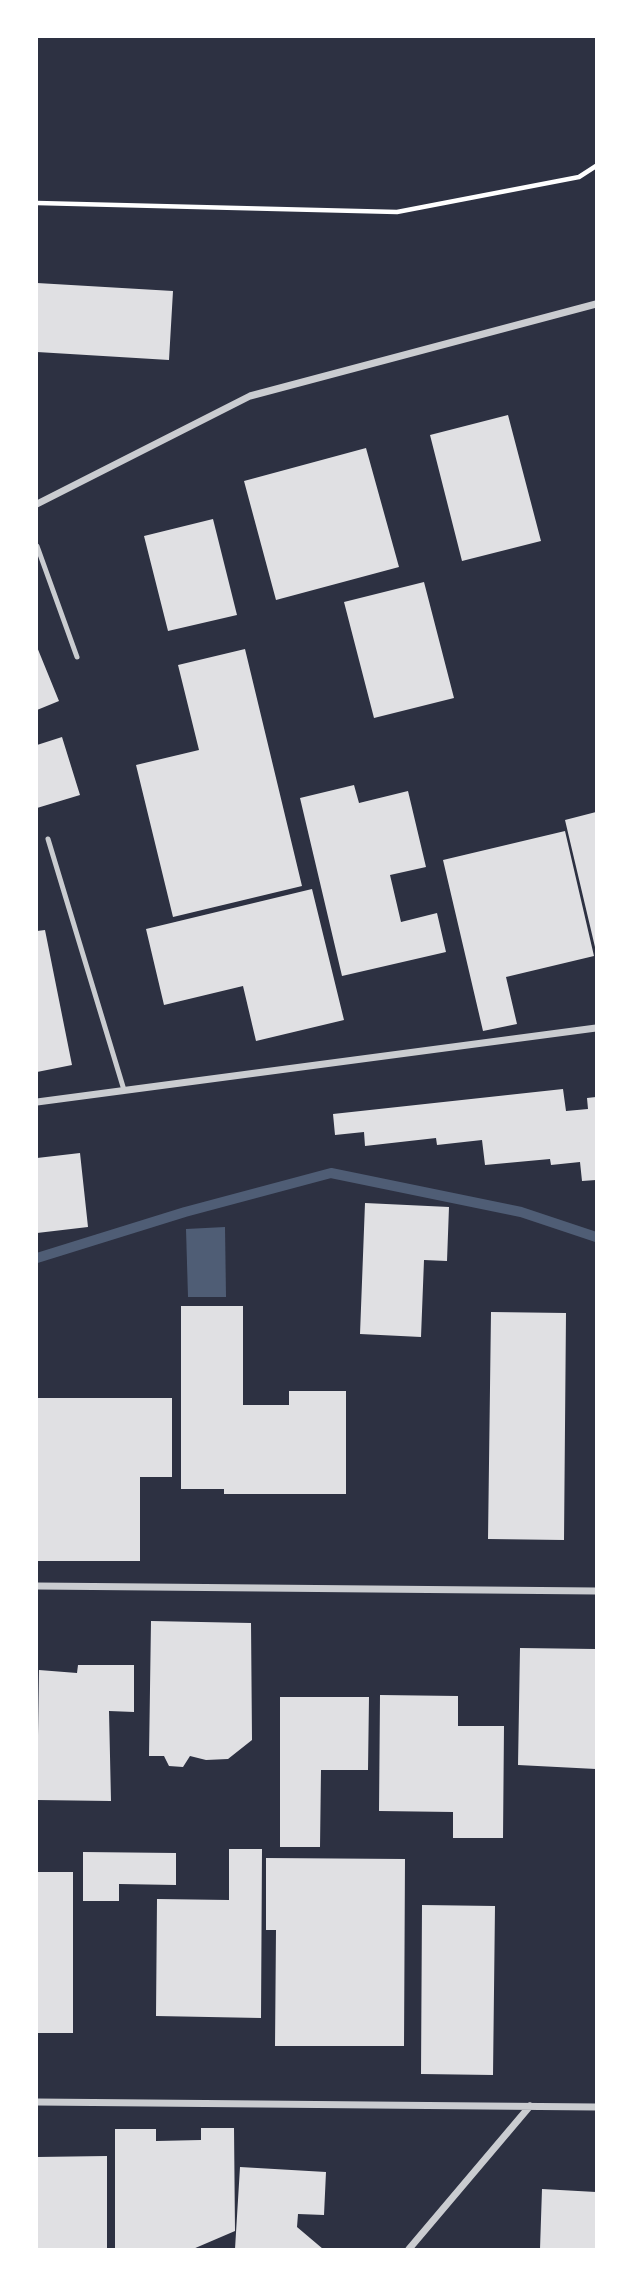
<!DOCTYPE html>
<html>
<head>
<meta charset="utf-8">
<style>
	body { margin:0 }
	#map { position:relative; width:633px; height:2286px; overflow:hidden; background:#2d3142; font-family:"Sofia Sans Condensed",sans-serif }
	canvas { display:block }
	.frame { position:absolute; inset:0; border:38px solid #fff; pointer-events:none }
</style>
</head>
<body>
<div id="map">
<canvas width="633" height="2286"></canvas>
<div class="frame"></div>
</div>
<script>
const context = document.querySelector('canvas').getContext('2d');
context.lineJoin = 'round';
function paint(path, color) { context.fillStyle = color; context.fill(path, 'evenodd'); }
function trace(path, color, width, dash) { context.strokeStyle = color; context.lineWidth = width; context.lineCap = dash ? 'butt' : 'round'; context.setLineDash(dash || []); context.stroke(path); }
paint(new Path2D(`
	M225,1227L226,1297H188L186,1229Z`), '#4f5d75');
trace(new Path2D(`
	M37,1258L185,1212L331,1173L521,1212L596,1237`), '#4f5d75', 10);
paint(new Path2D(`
	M37,283L173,291L169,360L37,352Z
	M508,415L541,541L462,561L430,435Z
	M366,448L399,567L276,600L244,481Z
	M213,519L237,615L168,631L144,536Z
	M424,582L454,698L374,718L344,602Z
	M37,647L59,701L37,710Z
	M245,649L302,886L173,917L136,765L199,750L178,665Z
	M62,737L80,795L37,808V745Z
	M354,785L359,803L408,791L426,867L390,875L401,922L437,913L446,952L342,976L300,798Z
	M596,812V947H595L565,820Z
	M565,831L594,956L506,977L517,1024L483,1031L443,860Z
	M312,889L344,1020L256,1041L243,986L164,1005L146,929Z
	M45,930L72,1065L37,1072V931Z
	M563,1089L566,1111L588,1109L587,1098L596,1097V1180L582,1181L580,1162L551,1165L550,1159L485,1165L482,1140L437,1145L436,1138L365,1146L364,1132L335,1135L333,1114Z
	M80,1153L88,1227L37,1233V1158Z
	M365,1203L449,1207L447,1261L424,1260L421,1337L360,1334Z
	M181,1306H243V1405H289V1391H346V1494H224V1489H181Z
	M491,1312L566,1313L564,1540L488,1539Z
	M37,1398H172V1477H140V1561H37Z
	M151,1621L251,1623L252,1740L228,1759L206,1760L190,1756L183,1767L169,1766L164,1756H149Z
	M520,1648L595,1649L596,1769L518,1765Z
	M78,1665H134V1712L109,1711L111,1801L37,1800L39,1670L77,1673Z
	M380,1695L458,1696V1726H504L503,1838H453V1812L379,1811Z
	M280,1697H369L368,1770H321L320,1847H280Z
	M229,1849H262L261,2018L156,2016L157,1899L229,1900Z
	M83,1852L176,1853V1885L119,1884V1901H83Z
	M266,1858L405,1859L404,2046H275L276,1930H266Z
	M37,1872H73V2033H37Z
	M422,1905L495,1906L493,2075L421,2074Z
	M201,2128H234L235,2231L193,2249H115V2129H156V2141L201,2140Z
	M107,2156V2249H37V2157Z
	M240,2167L326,2172L324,2215L298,2214L297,2227L323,2249H235Z
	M542,2189L596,2192V2249H540Z`), '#e0e0e3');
trace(new Path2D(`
	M37,203L397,212L579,177L596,166`), '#fff', 4.5);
trace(new Path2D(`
	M37,546L77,657
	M48,839L124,1090`), '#caccd0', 5);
trace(new Path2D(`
	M37,504L250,396L596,304
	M37,1102L596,1028
	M37,1586L596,1591
	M37,2102L596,2107
	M409,2249L530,2106`), '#caccd0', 7);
</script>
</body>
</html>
